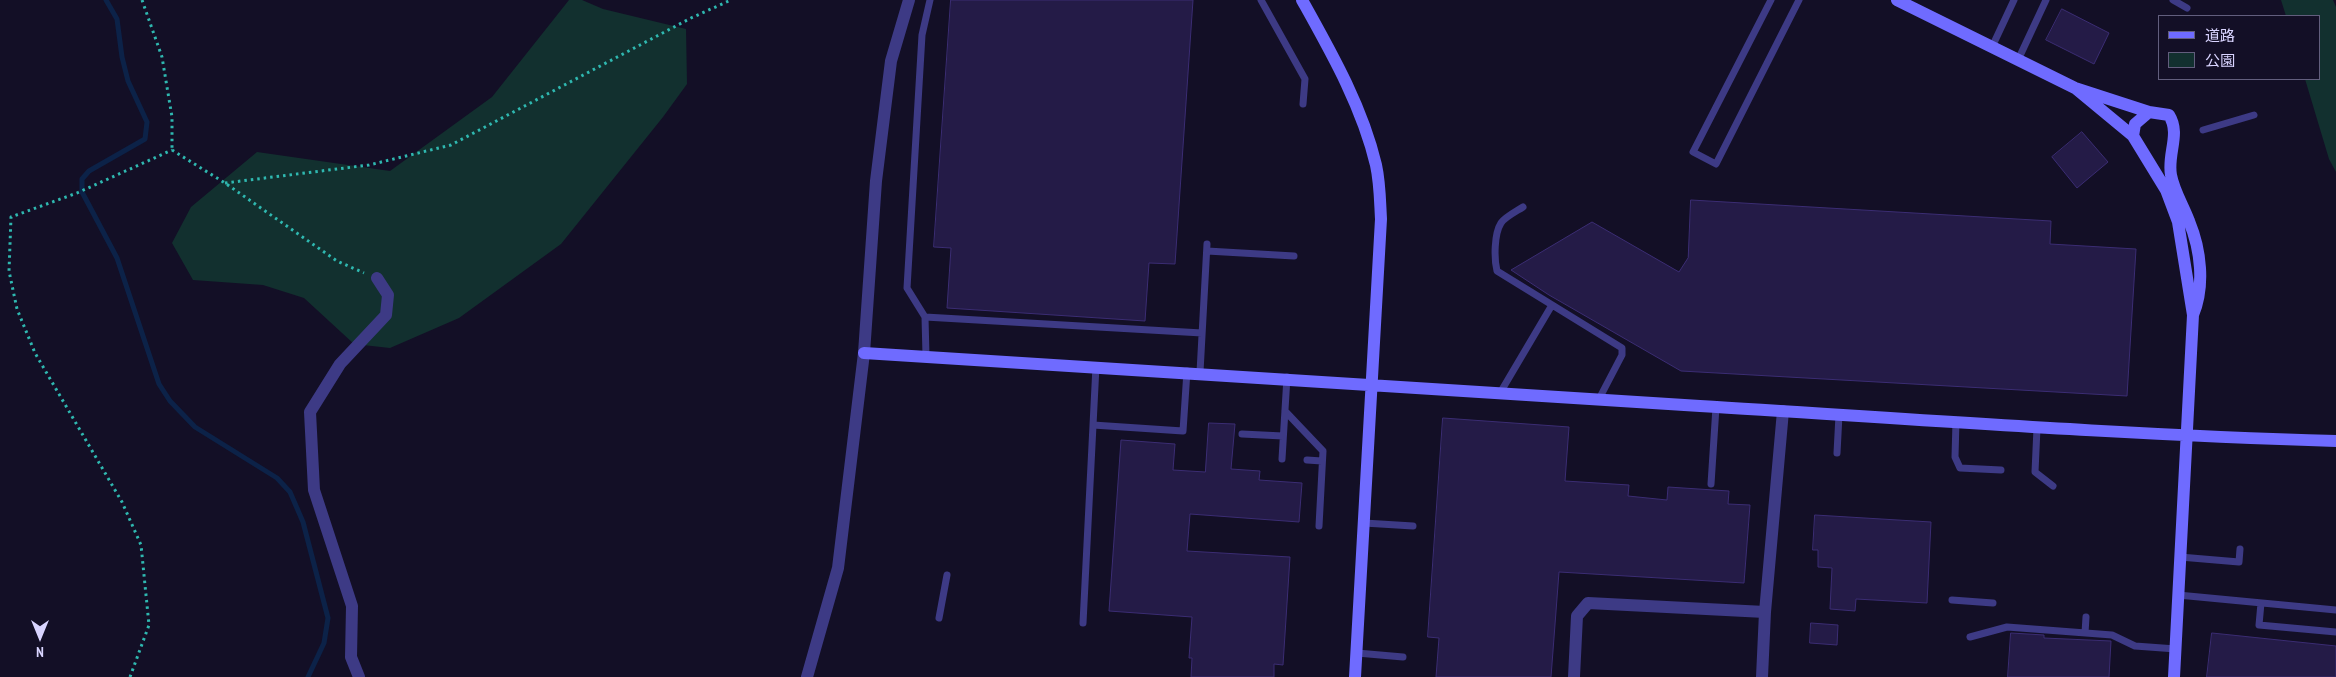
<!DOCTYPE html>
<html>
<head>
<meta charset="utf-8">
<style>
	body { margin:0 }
	#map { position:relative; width:2336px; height:677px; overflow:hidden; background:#130f26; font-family:"PT Sans Narrow","Noto Sans JP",sans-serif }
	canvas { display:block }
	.legend { position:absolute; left:2158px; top:15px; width:162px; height:65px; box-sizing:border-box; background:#130f26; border:1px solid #625e7d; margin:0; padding:6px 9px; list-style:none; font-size:15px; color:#d9d4ff }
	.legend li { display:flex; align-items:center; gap:10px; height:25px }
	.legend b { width:25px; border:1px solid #625e7d }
	.north { position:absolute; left:15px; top:612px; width:50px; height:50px; -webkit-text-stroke:4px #130f26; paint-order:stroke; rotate:180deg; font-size:14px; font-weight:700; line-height:20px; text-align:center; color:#d9d4ff }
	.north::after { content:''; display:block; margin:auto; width:18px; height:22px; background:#d9d4ff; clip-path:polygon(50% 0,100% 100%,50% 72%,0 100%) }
</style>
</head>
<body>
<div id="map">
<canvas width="2336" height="677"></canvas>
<ul class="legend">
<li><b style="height:6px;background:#6f6bff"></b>道路</li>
<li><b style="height:14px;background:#12302f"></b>公園</li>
</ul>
<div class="north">N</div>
</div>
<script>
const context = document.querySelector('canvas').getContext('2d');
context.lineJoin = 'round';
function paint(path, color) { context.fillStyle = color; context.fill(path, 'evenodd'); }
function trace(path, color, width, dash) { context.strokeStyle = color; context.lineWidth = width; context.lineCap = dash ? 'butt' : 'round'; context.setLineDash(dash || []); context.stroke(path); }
paint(new Path2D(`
	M569,0H582L603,9L686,29L687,84L663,117L561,244L459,318L390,348L354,344L304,298L263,285L193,280L172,243L191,207L257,152L390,171L492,97Z
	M2281,0H2333L2336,7V172L2329,159L2305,79H2320V16H2286Z`), '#12302f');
trace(new Path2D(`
	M106,0L117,19L122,57L128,81L147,122L145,139L89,171L82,179V192L117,258L159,384L170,401L195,427L277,478L290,492L303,522L328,618L324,643L308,677`), '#0c2248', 5);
const building = new Path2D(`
	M951,0H1193L1175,264L1149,263L1145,321L947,308L951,248L934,247Z
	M2062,9L2109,33L2094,64L2046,40Z
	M2082,132L2108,162L2077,188L2052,157Z
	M1691,200L2051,221L2050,244L2136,249L2127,396L1681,371L1549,295L1511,270L1592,222L1679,272L1688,258Z
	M1443,418L1569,427L1565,481L1629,485L1628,496L1667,500L1668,487L1729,491L1728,504L1750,505L1744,583L1559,572L1551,677H1436L1439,638L1428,637Z
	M1209,423L1235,424L1231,469L1260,471L1259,480L1302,483L1299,522L1190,514L1187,551L1290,557L1283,665L1274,664V677H1191L1192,658H1189L1192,617L1109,611L1121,440L1175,444L1173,470L1205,472Z
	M1815,515L1931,522L1927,603L1856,599L1855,611L1830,609L1832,568L1818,567V550H1813Z
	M1811,623L1838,625L1837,645L1810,643Z
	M2011,633L2044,635V638L2111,641L2109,677H2008Z
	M2212,633L2336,646V677H2207Z`);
paint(building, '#241b47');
trace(building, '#3b2d73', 1);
trace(new Path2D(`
	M142,0L162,57L172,117V150
	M172,150L225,183L337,261L364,273
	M225,183L369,165L451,145L691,18L731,0
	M130,677L149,625L141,545L122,502L35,353L17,309L9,271L11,217L77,193L172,150`), '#2fb8b0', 3, [2.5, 4]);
trace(new Path2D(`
	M1261,0L1305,79L1303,104
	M1771,0L1693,152L1716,164L1799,0
	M2173,0L2187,8
	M1992,47L2014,0
	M2018,60L2046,0
	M2203,130L2254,115
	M1523,207C1517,211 1505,217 1501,223C1494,234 1494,259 1497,271L1622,348V355L1599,399
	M1207,251L1294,256
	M925,317L1202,333
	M926,356L925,317L907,288L922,35L930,0
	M1200,372L1207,244
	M1500,393L1552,305
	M1285,411L1323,451L1319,526
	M1956,421L1955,457L1960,468L2001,470
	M1093,425L1183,431L1187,371
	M2037,428L2035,472L2053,486
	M1242,434L1283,436
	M1837,453L1839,415
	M1282,459L1287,377
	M1307,460L1322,461
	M1711,484L1716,407
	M1364,523L1413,526
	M2180,557L2239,562L2240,549
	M2178,595L2336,610
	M1952,600L1993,603
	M2261,603L2259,625L2336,632
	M939,618L947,575
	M1083,623L1096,366
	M2085,633L2086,617
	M1970,637L2007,627L2112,635L2135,646L2176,649
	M1357,653L1403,657`), '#3d3a85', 7);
trace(new Path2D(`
	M359,677L351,657L352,606L314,490L310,412L340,364L386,315L388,295L377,278
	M807,677L838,568L864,353L876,181L891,61L909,0
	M1574,677L1577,616L1588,603L1765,612
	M1762,677L1765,612L1783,411`), '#3d3a85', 12);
trace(new Path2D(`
	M1302,0C1331,52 1362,106 1376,165C1380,183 1380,202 1381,219L1355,677
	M1897,0L2075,88L2149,112
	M2075,88L2133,136L2166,190L2178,222L2193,315C2205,286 2201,250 2189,221C2183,205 2174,191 2171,175C2167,154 2181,134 2169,115L2149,112L2135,124L2133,136
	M864,353C1142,369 1421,387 1700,406C1912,419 2124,435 2336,441
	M2174,677L2193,315`), '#6f6bff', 12);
</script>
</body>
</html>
